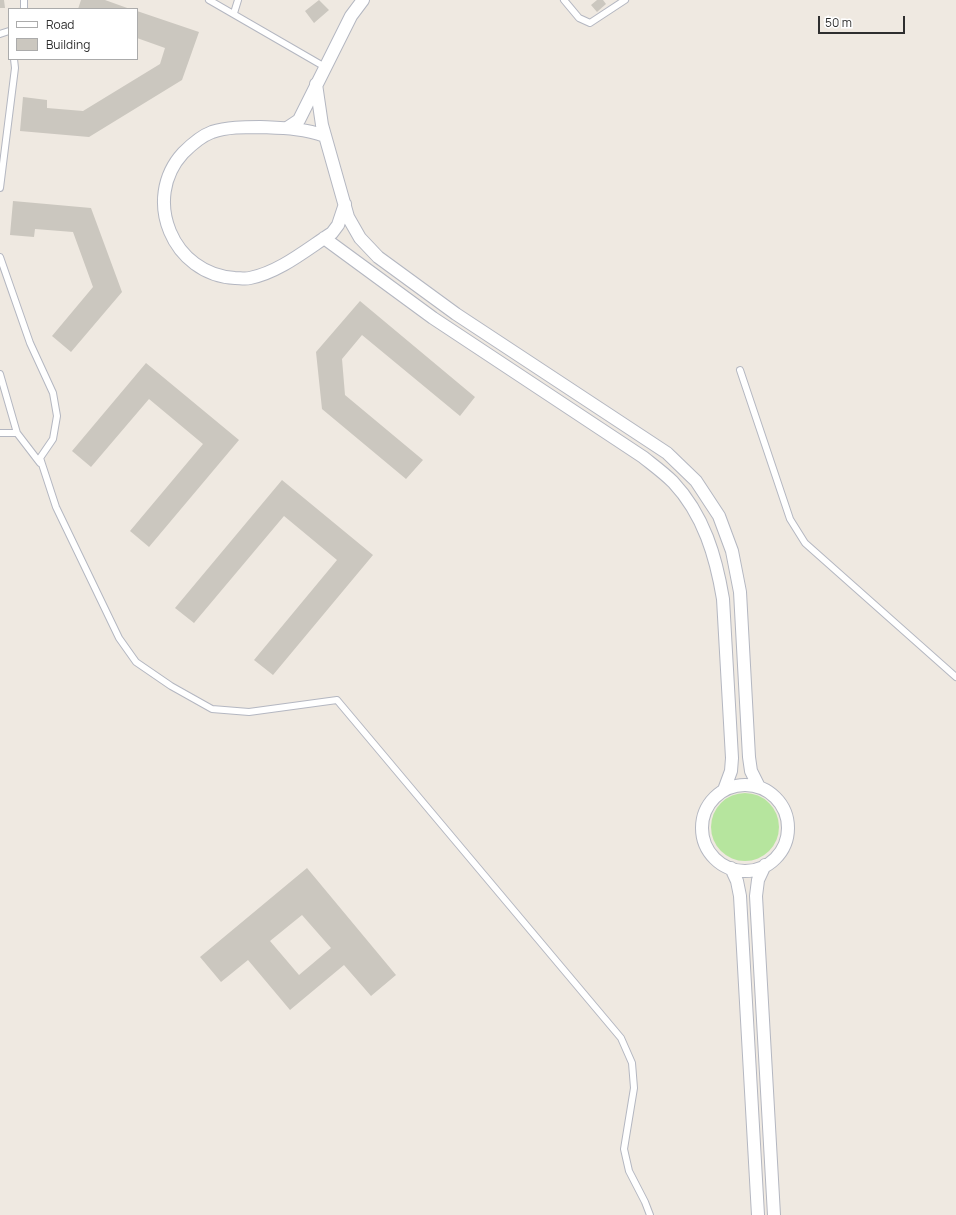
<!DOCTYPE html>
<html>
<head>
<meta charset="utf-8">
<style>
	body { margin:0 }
	#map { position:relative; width:956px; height:1215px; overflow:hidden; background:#efe9e1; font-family:Manrope,sans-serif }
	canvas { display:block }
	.legend { position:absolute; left:8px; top:8px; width:130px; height:52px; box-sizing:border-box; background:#fff; border:1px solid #ababab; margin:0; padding:5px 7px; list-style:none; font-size:12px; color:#2e2e2e }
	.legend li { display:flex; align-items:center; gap:8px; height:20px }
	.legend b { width:20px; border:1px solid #ababab }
	.scale { position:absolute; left:818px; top:16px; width:87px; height:18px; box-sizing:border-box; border:2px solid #2e2e2e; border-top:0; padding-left:5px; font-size:12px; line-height:14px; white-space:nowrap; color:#2e2e2e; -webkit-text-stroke:3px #fff; paint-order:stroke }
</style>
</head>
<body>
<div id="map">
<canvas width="956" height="1215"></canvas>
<ul class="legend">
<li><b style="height:5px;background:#fff"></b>Road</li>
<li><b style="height:11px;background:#cbc7bf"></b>Building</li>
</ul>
<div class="scale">50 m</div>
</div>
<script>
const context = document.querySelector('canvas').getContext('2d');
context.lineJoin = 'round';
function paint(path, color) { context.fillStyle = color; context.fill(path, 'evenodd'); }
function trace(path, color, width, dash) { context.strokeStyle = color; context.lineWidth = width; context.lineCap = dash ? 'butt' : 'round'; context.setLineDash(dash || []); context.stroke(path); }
paint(new Path2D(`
	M711 827a34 34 0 1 1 68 0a34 34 0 1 1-68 0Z`), '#b6e59e');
paint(new Path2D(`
	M0,0H4L5,8H0Z
	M81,0H105L130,9H78Z
	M319,0L329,10L314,23L305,11Z
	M597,0H603L606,4L597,12L591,5Z
	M137,11L199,32L182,80L89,137L20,131L23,97L47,100V108L83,111L160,64L165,48L137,38Z
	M13,201L91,208L122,292L71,352L52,336L93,287L73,232L35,229L34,237L10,235Z
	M360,301L475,397L460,416L362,335L342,359L345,395L423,460L406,479L322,409L316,352Z
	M146,363L239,440L149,547L130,531L203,444L149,399L91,467L72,451Z
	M282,480L373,555L273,675L254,660L337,560L284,516L194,623L175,608Z
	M307,868L396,975L371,996L344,965L290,1010L248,960L221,982L200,957ZM302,915L331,948L299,975L270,941Z`), '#cbc7bf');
const service = new Path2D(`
	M209,0L325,67
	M564,0L579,18L590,23L625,0
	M24,9V0
	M234,13L238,0
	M0,34L9,31
	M0,188L15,68L14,59
	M0,257L30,343L53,393L57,416L53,439L40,458L56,507L119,638L136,662L171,686L212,709L249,712L337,700L621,1038L632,1063L634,1088L624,1149L629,1171L645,1202L650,1215
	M740,370L790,519L805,543L956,677
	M0,374L17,433H0
	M17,433L40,463`);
const minor = new Path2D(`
	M316,84L322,125L348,217L360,238L378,257L456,314L667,453L696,481L719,516L732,551L740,592L749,757L751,771L759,787
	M287,128L299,120L351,16L363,0
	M325,136C303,128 283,128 260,127C244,127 227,127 212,132C201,136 191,145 183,153C141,199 173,275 235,278C240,278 245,279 250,278C280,272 307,249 332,233L338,225L345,204
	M324,238L433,318L643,457C653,465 664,473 673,482C704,515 716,557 723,599L732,758L731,771L724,790
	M702 828a43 43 0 1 1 86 0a43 43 0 1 1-86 0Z
	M765,865L758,880L756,896L774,1215
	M731,868L737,881L740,896L758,1215`);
trace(service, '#b4b7c1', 8);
trace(minor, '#b4b7c1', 14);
trace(service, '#fff', 6);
trace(minor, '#fff', 12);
</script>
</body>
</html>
